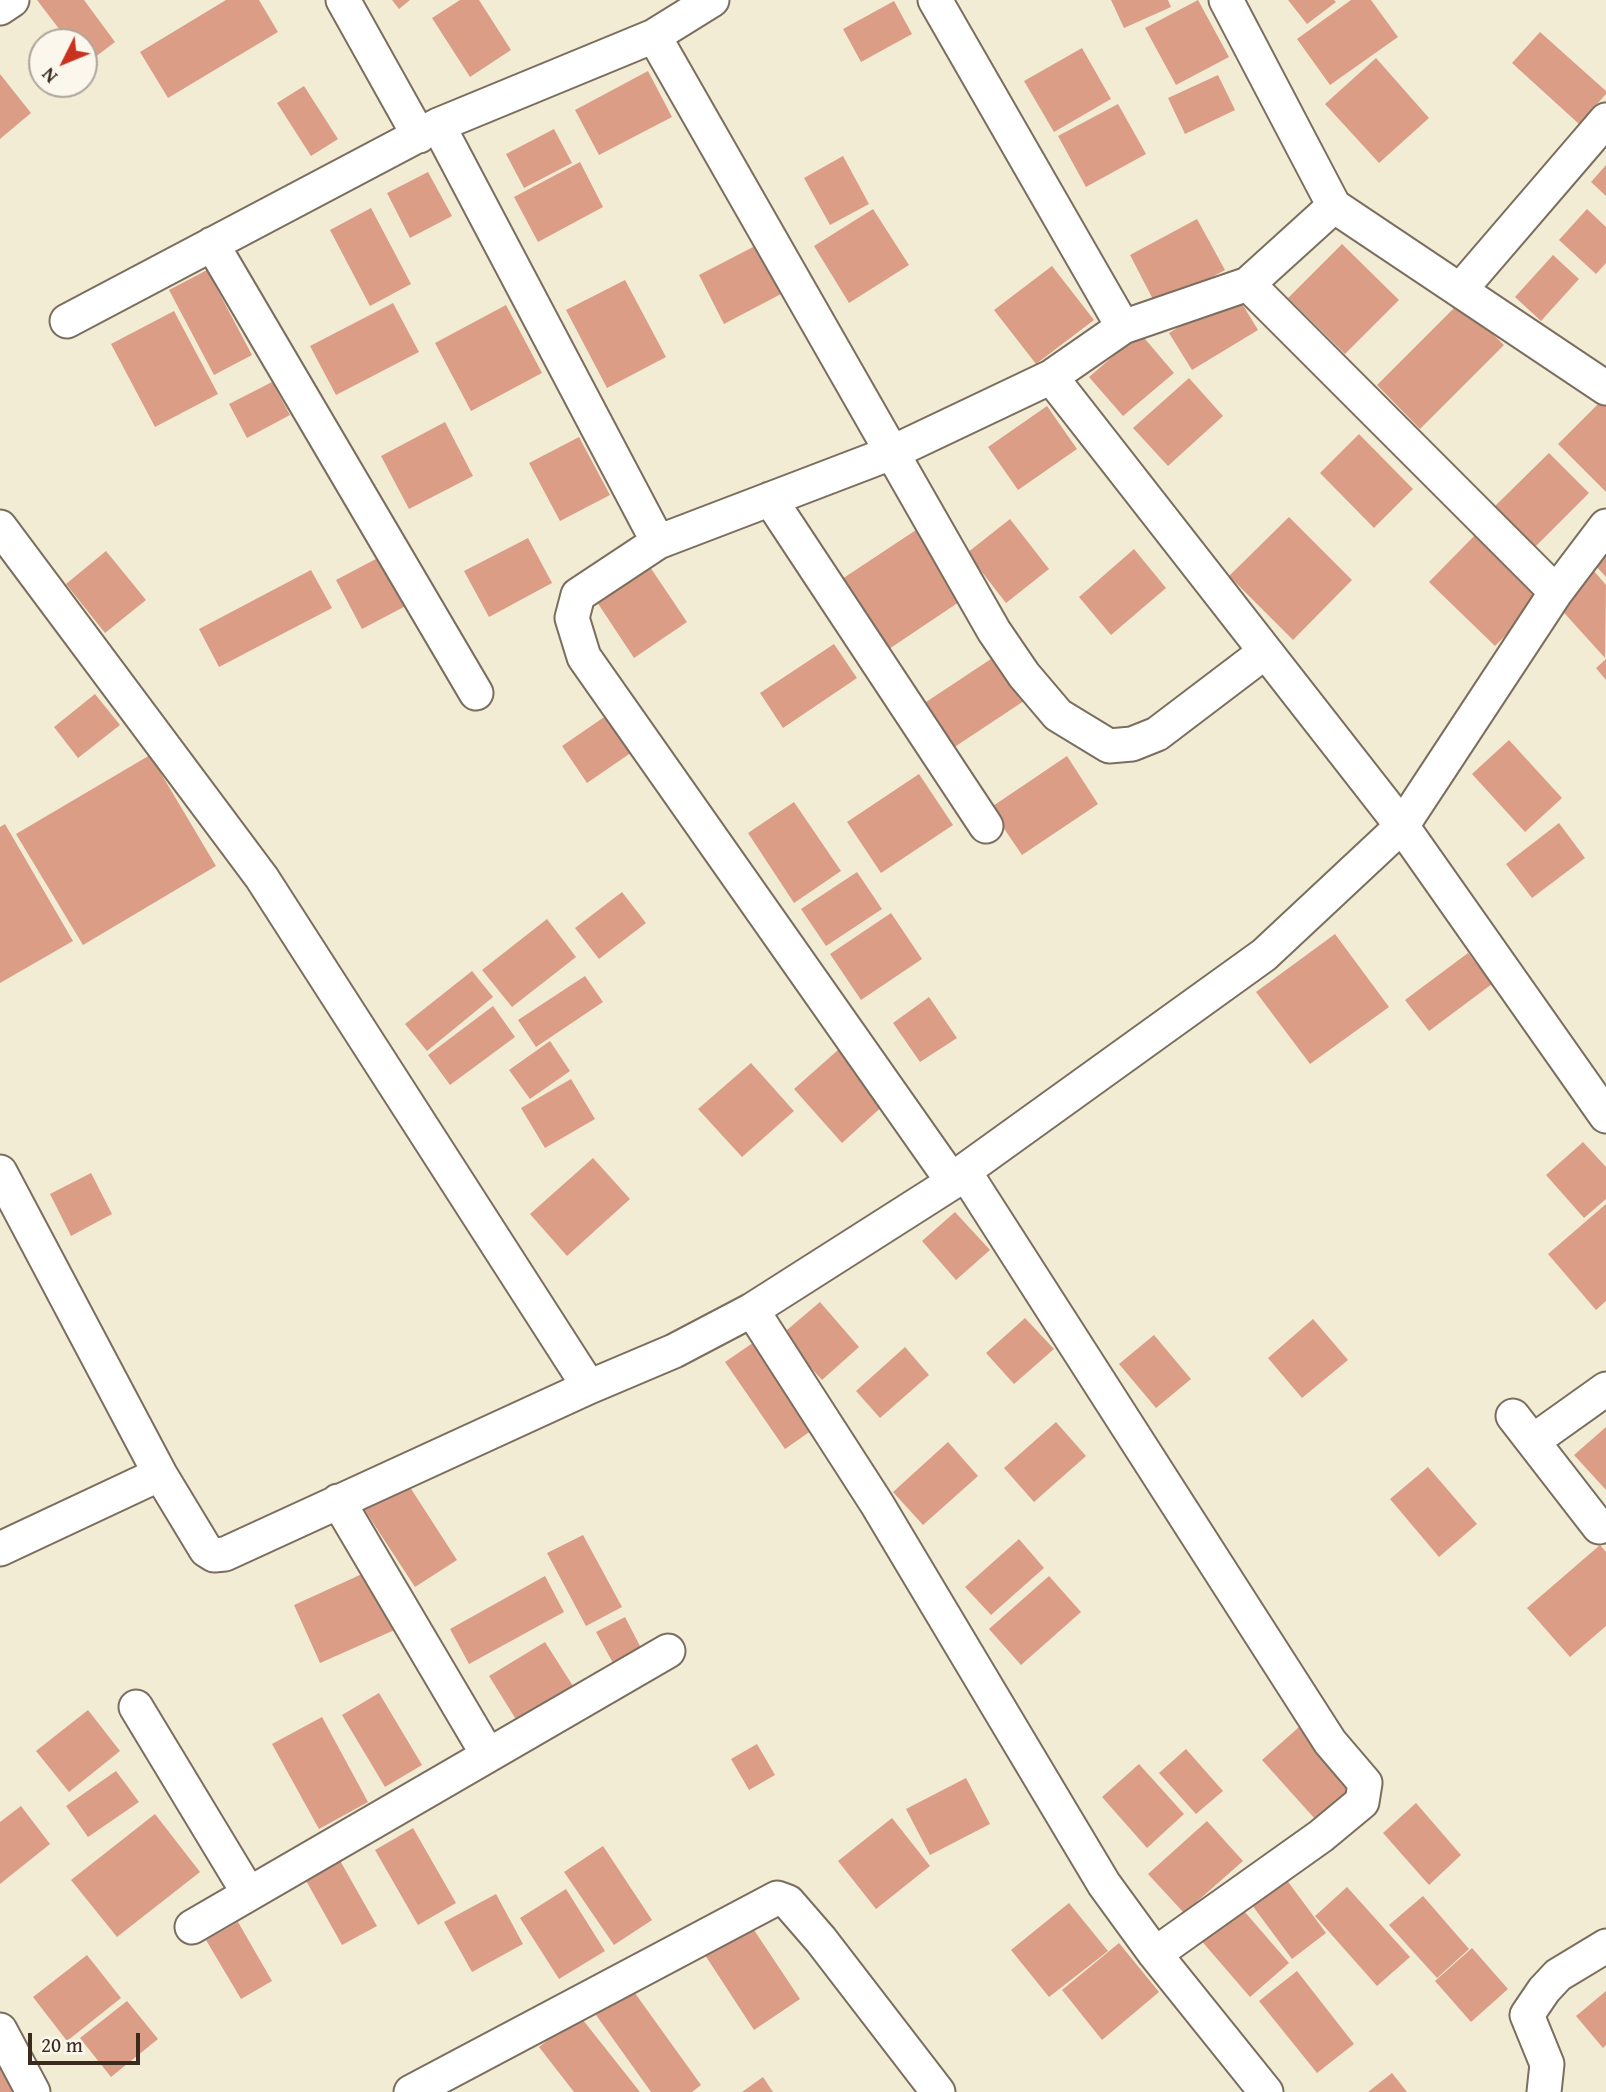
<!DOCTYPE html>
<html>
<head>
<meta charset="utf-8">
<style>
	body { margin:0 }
	#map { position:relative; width:1606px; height:2092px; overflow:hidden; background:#f2ecd4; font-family:"Gentium Book Plus",serif }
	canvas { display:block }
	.north { position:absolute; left:28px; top:28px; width:70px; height:70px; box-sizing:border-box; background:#fbf7ec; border:2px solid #aea59a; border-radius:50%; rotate:227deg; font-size:19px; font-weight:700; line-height:28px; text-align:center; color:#3b2a1e }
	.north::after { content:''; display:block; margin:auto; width:24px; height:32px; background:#c8321e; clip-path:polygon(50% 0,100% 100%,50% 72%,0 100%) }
	.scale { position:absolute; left:28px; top:2033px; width:112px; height:32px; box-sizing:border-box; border:4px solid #3b2a1e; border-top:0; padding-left:9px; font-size:21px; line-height:24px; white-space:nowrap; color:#3b2a1e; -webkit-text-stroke:5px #fbf7ec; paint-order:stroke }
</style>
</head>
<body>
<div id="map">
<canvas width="1606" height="2092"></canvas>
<div class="north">N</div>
<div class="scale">20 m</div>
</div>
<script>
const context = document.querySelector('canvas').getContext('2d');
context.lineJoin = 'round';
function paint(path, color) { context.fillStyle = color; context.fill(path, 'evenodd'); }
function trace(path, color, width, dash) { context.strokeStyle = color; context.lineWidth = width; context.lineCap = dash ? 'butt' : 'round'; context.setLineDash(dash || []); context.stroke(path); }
paint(new Path2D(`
	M37,0H84L115,42L86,64L84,42H69Z
	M226,0H259L278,32L168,98L140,52Z
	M392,0H410L399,9Z
	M460,0H479L511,50L470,77L432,18Z
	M1111,0H1168L1171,7L1124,28Z
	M1198,0L1229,57L1176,85L1145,28Z
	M1288,0H1334L1336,2L1307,24Z
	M1351,0H1371L1398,37L1330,85L1297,39Z
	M894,1L912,34L861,62L843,29Z
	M1540,32L1606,91V94L1579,124L1512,63Z
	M1082,48L1111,99L1054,132L1024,81Z
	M1376,58L1429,118L1379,163L1325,104Z
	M648,71L672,117L599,155L575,110Z
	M0,74L31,113L0,139Z
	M1218,75L1235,110L1185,134L1168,98Z
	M304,86L338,139L311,156L277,103Z
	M1118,104L1146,154L1086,187L1058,136Z
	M554,129L572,163L524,188L506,154Z
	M843,156L869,204L830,225L804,178Z
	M580,162L603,207L538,242L514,197Z
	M1606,165V196L1591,182Z
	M428,172L452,216L410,238L387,193Z
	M371,208L411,284L370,306L330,230Z
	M873,209L909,265L849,303L814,246Z
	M1587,209L1606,227V263L1596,274L1559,240Z
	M1197,219L1225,270L1157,307L1130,255Z
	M1342,244L1399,300L1345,354L1288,298Z
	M755,246L781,294L724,324L699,275Z
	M1553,255L1579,279L1541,321L1515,297Z
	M1052,266L1094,320L1036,364L994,310Z
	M207,270L252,355L214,375L169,290Z
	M625,280L666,357L607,388L566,310Z
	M1235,292L1258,330L1192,370L1169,333Z
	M1460,302L1504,345L1420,429L1377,385Z
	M393,303L419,352L336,395L310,346Z
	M506,305L542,373L471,411L435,343Z
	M174,311L218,394L155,427L111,344Z
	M1140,333L1174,373L1123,416L1089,377Z
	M1189,378L1223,416L1168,466L1133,428Z
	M272,382L290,415L247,438L229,404Z
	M1606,396V492L1558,444Z
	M1047,406L1077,449L1018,490L988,447Z
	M445,422L473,476L409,509L381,456Z
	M1359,434L1413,489L1374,528L1320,473Z
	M579,437L610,495L560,521L529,463Z
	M1549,453L1589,493L1535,547L1495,506Z
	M1289,517L1352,580L1293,640L1229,576Z
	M1010,519L1049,569L1006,603L967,553Z
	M919,528L965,598L889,649L842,579Z
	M1476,534L1541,600L1495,646L1429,582Z
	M528,538L552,583L489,617L464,571Z
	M1134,549L1166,588L1111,635L1079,597Z
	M1606,550V577L1592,562Z
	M106,551L146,600L105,633L66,584Z
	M391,551L417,600L362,629L336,580Z
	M650,567L687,622L634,658L597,602Z
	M311,570L332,608L219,667L199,629Z
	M1594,571L1606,585L1605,658L1557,605Z
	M834,644L857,678L783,728L760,693Z
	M1000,653L1030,697L947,752L917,708Z
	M1606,659V680L1596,668Z
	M95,694L120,725L78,758L54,727Z
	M613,711L638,748L587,783L562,746Z
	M1509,740L1562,798L1525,832L1472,774Z
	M150,755L216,866L83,945L16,834Z
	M1067,756L1098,804L1022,855L990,808Z
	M919,774L953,825L881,873L847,822Z
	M794,802L841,871L794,903L748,833Z
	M1559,823L1585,858L1532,898L1506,864Z
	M5,824L73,941L0,983V827Z
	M857,872L882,909L826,946L801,909Z
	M622,892L646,923L599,959L575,928Z
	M891,913L922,959L861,1000L830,954Z
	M547,919L576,957L512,1007L482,970Z
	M1335,934L1389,1007L1310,1064L1256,992Z
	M1468,953L1492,984L1429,1031L1405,1000Z
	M472,971L493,997L427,1051L405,1024Z
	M585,976L603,1002L536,1047L518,1020Z
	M929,997L957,1038L920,1062L893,1023Z
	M493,1006L515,1037L450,1085L428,1055Z
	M550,1041L570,1071L530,1099L509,1070Z
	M838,1050L886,1103L842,1143L794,1089Z
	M751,1063L794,1111L742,1157L698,1109Z
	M571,1079L595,1119L545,1148L521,1108Z
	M1583,1142L1606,1167V1199L1584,1218L1546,1175Z
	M593,1158L630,1199L567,1256L530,1214Z
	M91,1173L112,1214L71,1236L50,1194Z
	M1606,1204V1301L1596,1310L1548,1254Z
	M955,1212L990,1250L956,1280L922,1241Z
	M820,1302L859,1347L822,1380L781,1335Z
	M1025,1318L1054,1349L1014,1384L986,1353Z
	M1313,1319L1348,1360L1302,1398L1268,1358Z
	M1154,1335L1191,1379L1156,1408L1119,1364Z
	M757,1340L818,1426L785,1449L725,1362Z
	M905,1347L929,1375L880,1418L856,1391Z
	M1056,1422L1086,1456L1034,1502L1004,1468Z
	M1606,1427V1490L1574,1455Z
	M948,1442L978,1476L923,1525L893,1492Z
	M1428,1467L1477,1524L1439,1557L1390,1499Z
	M406,1481L457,1560L415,1587L364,1509Z
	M583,1535L622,1607L586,1626L547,1553Z
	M1019,1539L1044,1568L991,1615L965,1587Z
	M1600,1545L1606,1552V1626L1570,1657L1527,1608Z
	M373,1569L399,1628L320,1663L294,1605Z
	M545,1576L564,1612L469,1664L450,1629Z
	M1049,1576L1081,1612L1021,1665L989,1629Z
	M625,1617L641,1648L613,1663L596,1632Z
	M545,1642L573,1686L517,1721L489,1676Z
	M379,1693L422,1765L385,1787L342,1715Z
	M88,1710L120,1751L69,1792L36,1751Z
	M322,1717L368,1802L319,1829L272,1744Z
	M1299,1727L1361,1797L1324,1829L1262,1760Z
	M757,1744L775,1775L749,1790L731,1759Z
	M1186,1749L1223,1791L1196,1814L1159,1773Z
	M1139,1764L1184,1814L1147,1848L1102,1797Z
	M116,1771L139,1802L88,1837L66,1806Z
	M966,1778L990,1824L930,1855L906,1809Z
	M1416,1803L1461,1855L1429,1885L1383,1833Z
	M21,1806L50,1844L0,1884V1822Z
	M155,1814L200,1872L117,1937L71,1880Z
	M892,1818L930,1866L876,1909L838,1861Z
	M1207,1821L1243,1861L1184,1913L1148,1874Z
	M413,1828L456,1903L418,1925L375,1850Z
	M603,1846L652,1920L614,1945L564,1872Z
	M338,1857L377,1926L342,1945L304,1877Z
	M1286,1879L1326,1933L1292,1959L1252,1905Z
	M1347,1887L1410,1957L1377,1986L1315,1916Z
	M566,1889L605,1951L559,1979L520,1918Z
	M496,1894L523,1944L472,1972L444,1922Z
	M1423,1896L1469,1949L1437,1978L1389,1925Z
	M1069,1903L1108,1951L1049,1997L1011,1950Z
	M1238,1904L1289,1963L1250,1997L1199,1938Z
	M748,1921L800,1999L754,2030L703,1952Z
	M238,1922L272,1981L241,1999L206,1940Z
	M1119,1943L1159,1992L1102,2040L1062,1990Z
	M1472,1948L1508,1989L1471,2022L1435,1981Z
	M87,1955L121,1998L67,2041L33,1997Z
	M1297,1971L1354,2044L1317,2073L1259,2001Z
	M632,1989L701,2085L692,2092H651L596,2015Z
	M1606,1991V2045L1603,2048L1576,2016Z
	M127,2001L158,2039L111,2077L80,2038Z
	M579,2015L640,2092H574L539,2047Z
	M0,2065L27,2092H0Z
	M1392,2073L1407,2092H1368Z
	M763,2077L773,2092H742Z`), '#dc9d87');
const street = new Path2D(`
	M343,0L419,136
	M935,0L1123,327
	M1226,0L1334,206L1606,388
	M0,8L12,0
	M654,36L994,631L1024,675L1058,715L1109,746L1132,744L1157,734L1265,652
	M438,125L658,542
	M212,244L476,693
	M1248,284L1556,592
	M1460,290L1606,120
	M67,321L438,125L654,36L712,0
	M1051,377L1402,826L1606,1116
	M770,499L986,826
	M0,527L262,878L589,1387L674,1351L752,1310L953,1182L964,1171L1264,955L1402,826L1556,592L1606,526
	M964,1171L1330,1742L1365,1783L1362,1802L1321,1836L1155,1954
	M0,1172L160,1474L206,1550L214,1555L225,1554L589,1387
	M953,1182L584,657L572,618L578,595L658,542L891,453L1051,377L1123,327L1248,284L1334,206
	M752,1310L877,1504L1104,1884L1155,1954L1266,2092
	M1513,1416L1599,1527
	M1533,1441L1606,1389
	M338,1501L488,1755
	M0,1549L160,1474
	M136,1707L249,1894
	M192,1927L668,1651
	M0,2030L33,2092
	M411,2092L777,1898L788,1902L821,1940L938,2092
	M1544,2092L1547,2064L1527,2015L1544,1990L1558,1975L1606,1946`);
trace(street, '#7b6e5e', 37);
trace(street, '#fff', 33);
</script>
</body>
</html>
